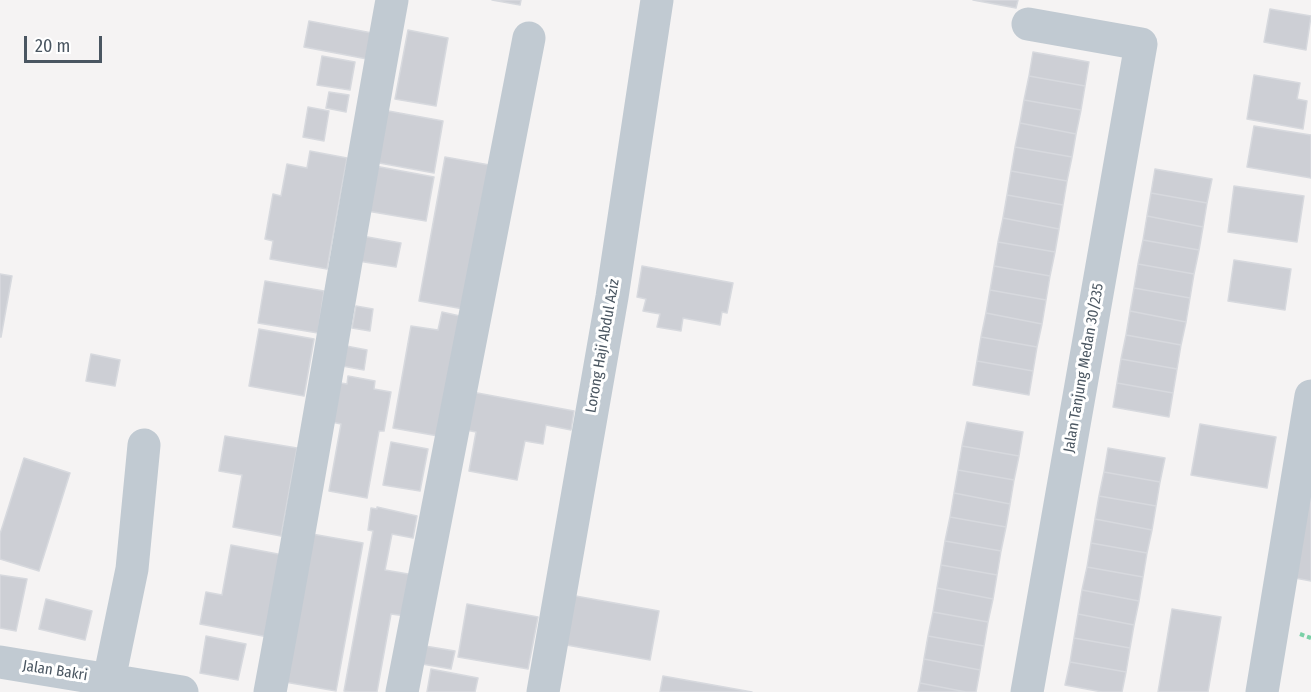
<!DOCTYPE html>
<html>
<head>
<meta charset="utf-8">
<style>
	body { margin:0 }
	#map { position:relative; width:1311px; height:692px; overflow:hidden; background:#f5f3f3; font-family:"Fira Sans Condensed",sans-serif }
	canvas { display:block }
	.scale { position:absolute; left:24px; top:36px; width:78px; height:27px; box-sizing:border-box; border:3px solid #4a5661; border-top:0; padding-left:8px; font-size:18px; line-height:21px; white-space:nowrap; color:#4a5661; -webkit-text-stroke:4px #fff; paint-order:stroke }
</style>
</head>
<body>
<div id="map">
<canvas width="1311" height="692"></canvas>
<div class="scale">20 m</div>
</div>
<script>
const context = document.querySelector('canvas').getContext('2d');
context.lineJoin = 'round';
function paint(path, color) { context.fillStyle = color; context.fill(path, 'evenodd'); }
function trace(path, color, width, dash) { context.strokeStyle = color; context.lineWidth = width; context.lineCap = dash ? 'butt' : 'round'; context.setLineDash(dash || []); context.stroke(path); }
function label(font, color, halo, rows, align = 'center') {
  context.font = font + ' "Fira Sans Condensed",sans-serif'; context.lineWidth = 6; context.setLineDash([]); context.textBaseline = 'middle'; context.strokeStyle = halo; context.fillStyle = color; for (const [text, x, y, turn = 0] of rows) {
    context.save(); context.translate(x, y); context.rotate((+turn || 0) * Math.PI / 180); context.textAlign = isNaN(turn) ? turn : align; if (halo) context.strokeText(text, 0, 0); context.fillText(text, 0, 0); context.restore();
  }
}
const building = new Path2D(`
	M492,0H521L520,5Z
	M973,0H1018L1016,8Z
	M1270,9L1311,16L1306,50L1264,42Z
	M309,21L372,33L367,59L304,47Z
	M408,30L448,38L436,106L395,99Z
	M1033,52L1089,62L1085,86L1029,76Z
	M322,56L355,62L350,90L317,85Z
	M1254,75L1300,83L1297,99L1307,101L1303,129L1247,119Z
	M1029,76L1085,86L1081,110L1024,100Z
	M329,92L349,95L346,112L326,108Z
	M1024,100L1081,110L1076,134L1020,123Z
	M308,107L329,111L324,141L303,137Z
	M383,110L443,121L434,173L374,162Z
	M1020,123L1076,134L1072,157L1015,147Z
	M1254,126L1311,135V178L1247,167Z
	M1015,147L1072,157L1067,181L1011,171Z
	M310,151L347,158L327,269L270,259L273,241L265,239L273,194L281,196L287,164L307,168Z
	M445,157L495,166L469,310L419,301Z
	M375,166L434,177L426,221L367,211Z
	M1155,169L1212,179L1207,203L1151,193Z
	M1011,171L1067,181L1063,205L1007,195Z
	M1234,186L1304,196L1297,242L1228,232Z
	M1151,193L1207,203L1203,227L1147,216Z
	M1007,195L1063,205L1059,229L1003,218Z
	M1147,216L1203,227L1199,250L1143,240Z
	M1003,218L1059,229L1055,252L998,242Z
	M362,236L401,243L396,267L358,261Z
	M1143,240L1199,250L1194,274L1138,264Z
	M998,242L1055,252L1050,276L994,266Z
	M1234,260L1291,269L1285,310L1228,301Z
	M1138,264L1194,274L1190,298L1134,288Z
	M642,266L733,283L727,313L722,312L720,325L683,318L681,331L657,327L660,314L643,311L646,299L637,297Z
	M994,266L1050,276L1046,300L990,290Z
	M0,274L12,276L1,337H0Z
	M265,281L324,291L318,333L258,323Z
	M1134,288L1190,298L1186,322L1130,311Z
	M990,290L1046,300L1042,324L986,313Z
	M356,306L373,309L370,331L352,328Z
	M1130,311L1186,322L1181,345L1126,335Z
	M442,312L460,316L438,436L393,428L411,326L438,330Z
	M986,313L1042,324L1037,347L981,337Z
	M259,329L314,339L304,396L249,386Z
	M1126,335L1181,345L1177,369L1121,359Z
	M981,337L1037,347L1033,371L977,361Z
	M341,345L367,350L364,370L337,365Z
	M91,354L120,360L115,386L86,381Z
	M1121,359L1177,369L1173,393L1117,383Z
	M977,361L1033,371L1029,395L973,385Z
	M348,376L375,381L374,389L391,392L384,431H379L367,498L329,491L341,424L327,421L334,382L347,384Z
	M1117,383L1173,393L1169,417L1113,407Z
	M472,392L574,411L571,430L546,425L543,444L525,441L517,480L469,471L476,432L466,430Z
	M967,422L1023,432L1019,456L962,446Z
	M1200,424L1276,437L1267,488L1191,475Z
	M225,436L297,448L281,536L233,527L242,475L219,471Z
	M391,442L428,449L420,491L383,485Z
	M962,446L1019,456L1014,480L958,470Z
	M1108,448L1165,458L1160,482L1104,472Z
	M24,458L70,473L39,571L0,559V534Z
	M958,470L1014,480L1010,504L954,493Z
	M1104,472L1160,482L1156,506L1099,496Z
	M1311,483V581L1295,578Z
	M954,493L1010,504L1006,527L950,517Z
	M1099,496L1156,506L1152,530L1095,519Z
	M377,507L417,516L413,538L392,534L385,570L414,575L406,616L391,614L377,692H351L344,691L373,531L368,530L371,508L377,509Z
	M950,517L1006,527L1001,551L945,541Z
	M1095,519L1152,530L1147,553L1091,543Z
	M312,534L363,543L336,691L285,682Z
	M945,541L1001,551L997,575L941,565Z
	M1091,543L1147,553L1143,577L1087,567Z
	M231,545L283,555L268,637L200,624L206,592L222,595Z
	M941,565L997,575L993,599L937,588Z
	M1087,567L1143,577L1139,601L1082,590Z
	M0,575L27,579L16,631L0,628Z
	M937,588L993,599L988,622L933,612Z
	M1082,590L1139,601L1134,625L1078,614Z
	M570,595L659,611L650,660L561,644Z
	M46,599L92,611L85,640L39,629Z
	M467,604L538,617L528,669L458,657Z
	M1172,609L1221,617L1208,692H1158Z
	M933,612L988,622L984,646L928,636Z
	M1078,614L1134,625L1130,648L1074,638Z
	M206,636L246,644L238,680L200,673Z
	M928,636L984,646L980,670L924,659Z
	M1074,638L1130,648L1126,672L1070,662Z
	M425,646L455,651L451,669L422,664Z
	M924,659L980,670L976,692H966L920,683Z
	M1070,662L1126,672L1122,692H1102L1065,685Z
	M431,669L478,678L475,692H427Z
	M663,676L752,692H660Z
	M920,683L966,692H918Z`);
paint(building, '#cdcfd5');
trace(building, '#d7d9de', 1.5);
trace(new Path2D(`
	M1300,634L1311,638`), '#7ad0a6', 4, [4.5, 3]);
trace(new Path2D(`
	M0,662L182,692
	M109,680L132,569L144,445
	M270,692C313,462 350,231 392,0
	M402,692L529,38
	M543,692L612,297L657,0
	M1027,692L1141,44L1028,24
	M1262,692L1311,396`), '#c1cad2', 33);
label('15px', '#4a5661', '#fff', [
	["Lorong Haji Abdul Aziz",603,346,-80],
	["Jalan Tanjung Medan 30/235",1084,368,-80],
	["Jalan Bakri",55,671,9]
]);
</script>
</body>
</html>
